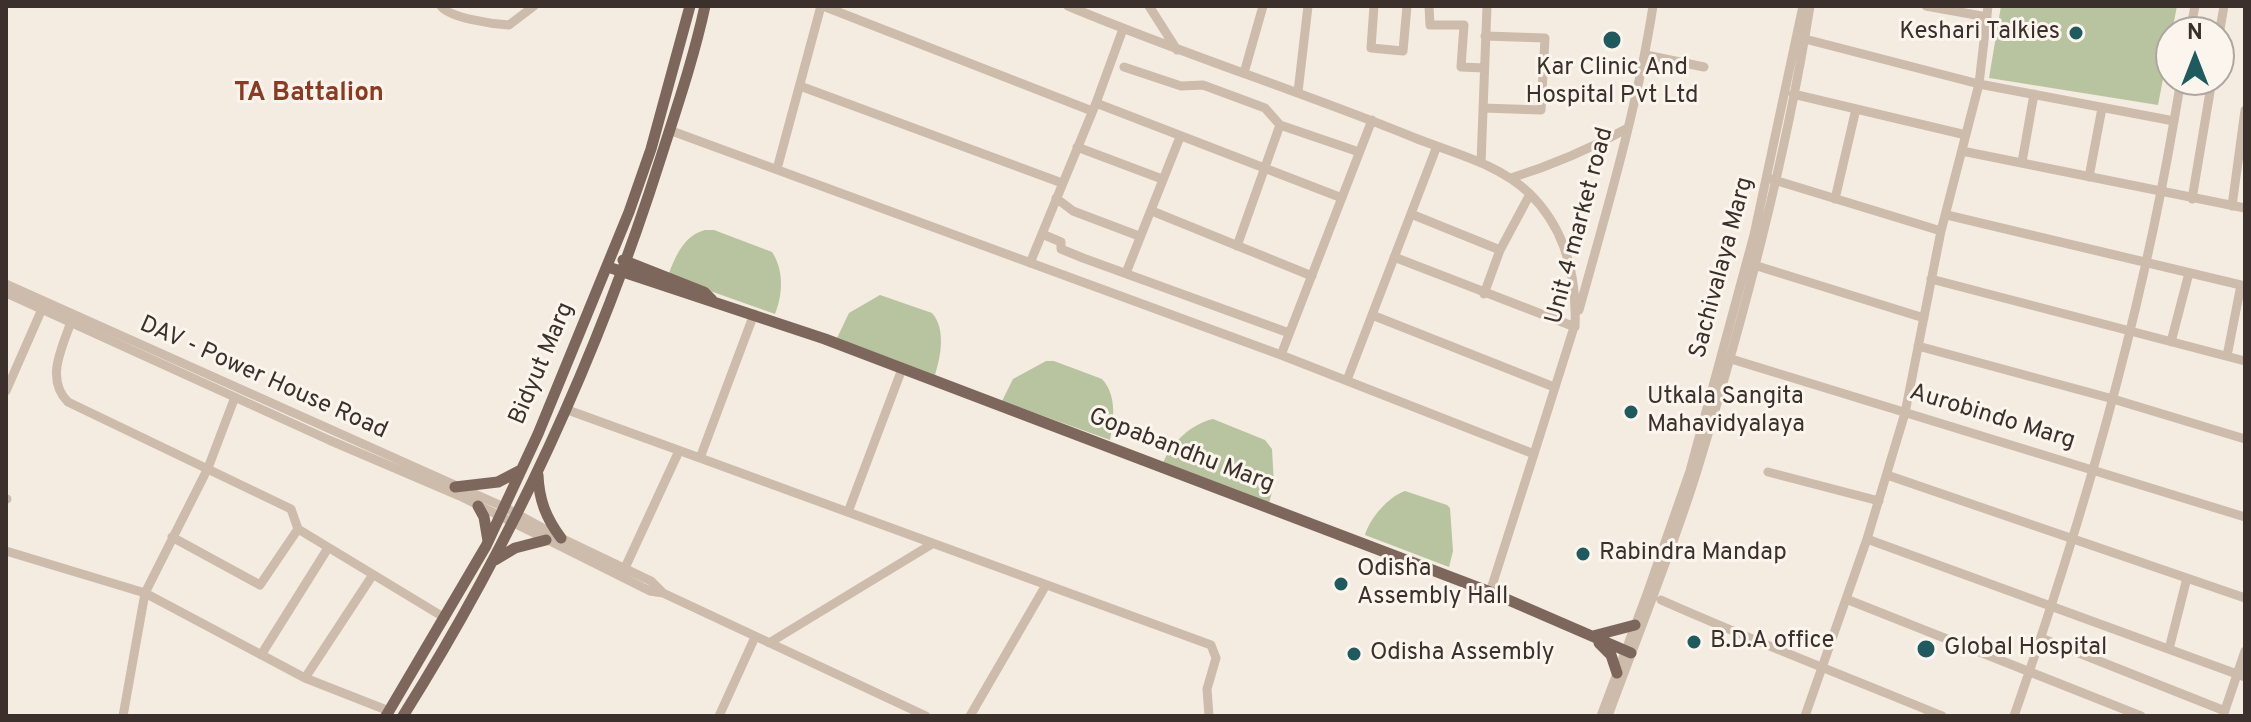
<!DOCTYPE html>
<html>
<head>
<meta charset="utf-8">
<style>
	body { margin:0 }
	#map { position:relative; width:2251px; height:722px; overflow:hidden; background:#f4ebe1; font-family:Overpass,sans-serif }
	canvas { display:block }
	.frame { position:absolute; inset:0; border:8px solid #3b302b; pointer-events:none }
	.north { position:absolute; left:2155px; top:16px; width:80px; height:80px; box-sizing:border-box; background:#fbf5ee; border:2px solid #aea6a0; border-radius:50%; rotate:0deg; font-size:22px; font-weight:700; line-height:32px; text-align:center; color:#3b302b }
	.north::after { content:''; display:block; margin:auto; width:28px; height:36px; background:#1f5a5e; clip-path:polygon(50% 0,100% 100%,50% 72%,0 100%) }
</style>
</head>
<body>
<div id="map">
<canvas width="2251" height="722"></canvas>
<div class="frame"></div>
<div class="north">N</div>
</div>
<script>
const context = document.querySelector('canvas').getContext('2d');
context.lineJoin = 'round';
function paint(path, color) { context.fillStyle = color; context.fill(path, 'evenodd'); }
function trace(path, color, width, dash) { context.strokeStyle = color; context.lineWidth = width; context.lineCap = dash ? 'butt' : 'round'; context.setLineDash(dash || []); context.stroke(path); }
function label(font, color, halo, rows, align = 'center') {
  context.font = font + ' Overpass,sans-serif'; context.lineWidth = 6; context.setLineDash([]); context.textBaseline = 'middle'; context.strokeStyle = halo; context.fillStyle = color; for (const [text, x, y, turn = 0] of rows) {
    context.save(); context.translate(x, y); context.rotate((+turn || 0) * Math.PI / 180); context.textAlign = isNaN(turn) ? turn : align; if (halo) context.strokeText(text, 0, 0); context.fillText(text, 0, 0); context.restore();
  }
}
paint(new Path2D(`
	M2001,6H2177L2158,105L1989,78Z
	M705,230H714L772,252C784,270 783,294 775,314L668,276C675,257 684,235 705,230Z
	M880,295L932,313C946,329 941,356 935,375L837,338L849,313Z
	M1046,361H1054L1102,379C1117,395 1114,420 1110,440L1002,401L1013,379Z
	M1213,419L1265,440L1272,449L1274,485L1269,503L1163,463C1171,443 1191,424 1213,419Z
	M1405,491L1447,505L1450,508L1453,551L1449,567L1365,535C1370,518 1388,497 1405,491Z`), '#b8c4a0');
trace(new Path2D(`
	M441,6C449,18 493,24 509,25L534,6
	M823,6L1092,111
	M1068,6C1182,54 1300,91 1415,138C1453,153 1499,164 1529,193C1566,229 1577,278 1575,327L1394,257
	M1149,6L1177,50
	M1374,6L1371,48L1403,51L1407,6
	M1429,6L1430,25H1464L1461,67L1484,68
	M1926,6L1987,17
	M2190,32L2195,6
	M2219,35L2224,6
	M1805,39L1979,84L2174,121L2181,80
	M1646,55L1704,67
	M1124,67L1181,86L1203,85L1265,108L1280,125L1359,152
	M1244,73L1263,6
	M800,86L1062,183
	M1298,92L1308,6
	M1793,94L1966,135
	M1096,103L1342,198
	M1483,108L1541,110L1545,38L1485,36
	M669,130L1281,355L1534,454L1490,592
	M1077,147L1162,179
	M1962,151L2245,208
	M2022,162L2034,94
	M1481,163L1487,6
	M777,169L821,6
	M2089,177L2102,108
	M1511,178C1553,165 1590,149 1628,128
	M1771,179L1941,231
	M1056,198L1073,211L1139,236
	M1835,199L1856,109
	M2192,199L2212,80
	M2232,206L2245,110
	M1152,211L1312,276
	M1411,214L1500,250L1530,194
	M1947,215L2245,286
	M1042,234L1061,242V249L1083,258L1289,333
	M1237,246L1280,125
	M1030,263L1096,103L1123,29
	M1754,265L1924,318
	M1126,273L1180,137
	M1931,279L2245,361
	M6,284L504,507L561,538L651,581L663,593
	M6,293L329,440L460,496L650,591L663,593L926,716
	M1484,294L1500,250
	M1579,310C1607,209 1637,109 1653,6
	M1372,315L1554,387
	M71,322C62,348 45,379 68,402L291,509L298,529L445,618
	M2171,342L2189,273
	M1918,346L2113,399L2245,439
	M1281,355L1372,120
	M2227,356L2241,285
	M1728,358L2245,517
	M1347,380L1437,146
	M6,391L42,309
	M565,409L700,458L754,314
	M1534,454L1575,324
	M700,458L1211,645L1216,658L1207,689L1209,716
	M1768,472L1879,501
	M1887,475L2245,598
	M6,499H7
	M848,512L902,369
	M172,537L260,585L298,529
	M1867,539L2245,677
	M6,551L145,593L305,678L389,711
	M624,570L679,451
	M1846,599L2141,716
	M1661,600C1753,641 1848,677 1942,716
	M2041,638L2225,711
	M769,643L932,544
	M2169,649L2187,578
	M261,655L328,548
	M305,678L372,576
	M123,716L145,593L208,468L235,397
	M719,716L755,637
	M970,716L1046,585
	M1601,716L1647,594L1690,471L1754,235L1803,6
	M1608,716C1638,634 1671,554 1697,471C1743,319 1785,163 1810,6
	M1805,716L1867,539L1905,413L1941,231L1979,84L1988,6
	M2014,716C2082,521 2139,325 2174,121
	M2223,716L2245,651`), '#cdbbac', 9);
trace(new Path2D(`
	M623,260L704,292L712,300
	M608,267L825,339L1490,592L1631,653
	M538,475C539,500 546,518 561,538
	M455,487L498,482L521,470
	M478,506L484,517L488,541
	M495,560L515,548L546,540
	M1593,636L1635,625
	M1599,643L1611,655L1617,673
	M386,716L486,546L538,434L629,212L651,149L690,6
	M403,716C513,541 599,353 661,157C677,107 694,57 705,6`), '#7d675c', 11);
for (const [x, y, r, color] of [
	[2076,33,8,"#1f5a5e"],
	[1612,40,10,"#1f5a5e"],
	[1631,412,8,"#1f5a5e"],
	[1583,554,8,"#1f5a5e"],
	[1341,584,8,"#1f5a5e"],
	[1694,642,8,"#1f5a5e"],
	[1926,649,10,"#1f5a5e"],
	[1354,654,8,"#1f5a5e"]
]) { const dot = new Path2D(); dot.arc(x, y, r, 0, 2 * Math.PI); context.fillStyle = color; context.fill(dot); trace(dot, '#fbf5ee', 3); }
label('24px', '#3b302b', '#fbf5ee', [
	["Keshari Talkies",2060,33,"right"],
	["Kar Clinic And",1612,69,"center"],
	["Hospital Pvt Ltd",1612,97,"center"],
	["Utkala Sangita",1647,398],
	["Mahavidyalaya",1647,426],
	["Rabindra Mandap",1599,554],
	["Odisha",1357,570],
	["Assembly Hall",1357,598],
	["B.D.A office",1710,642],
	["Global Hospital",1944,649],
	["Odisha Assembly",1370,654]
], 'left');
label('24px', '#3b302b', '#fbf5ee', [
	["Unit 4 market road",1581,226,-75],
	["Sachivalaya Marg",1723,268,-75],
	["Bidyut Marg",543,364,-67],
	["DAV - Power House Road",263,379,24],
	["Aurobindo Marg",1992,418,17],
	["Gopabandhu Marg",1181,452,21]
]);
label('bold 26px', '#8c3b22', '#fbf5ee', [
	["TA Battalion",309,95]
]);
</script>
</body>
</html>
